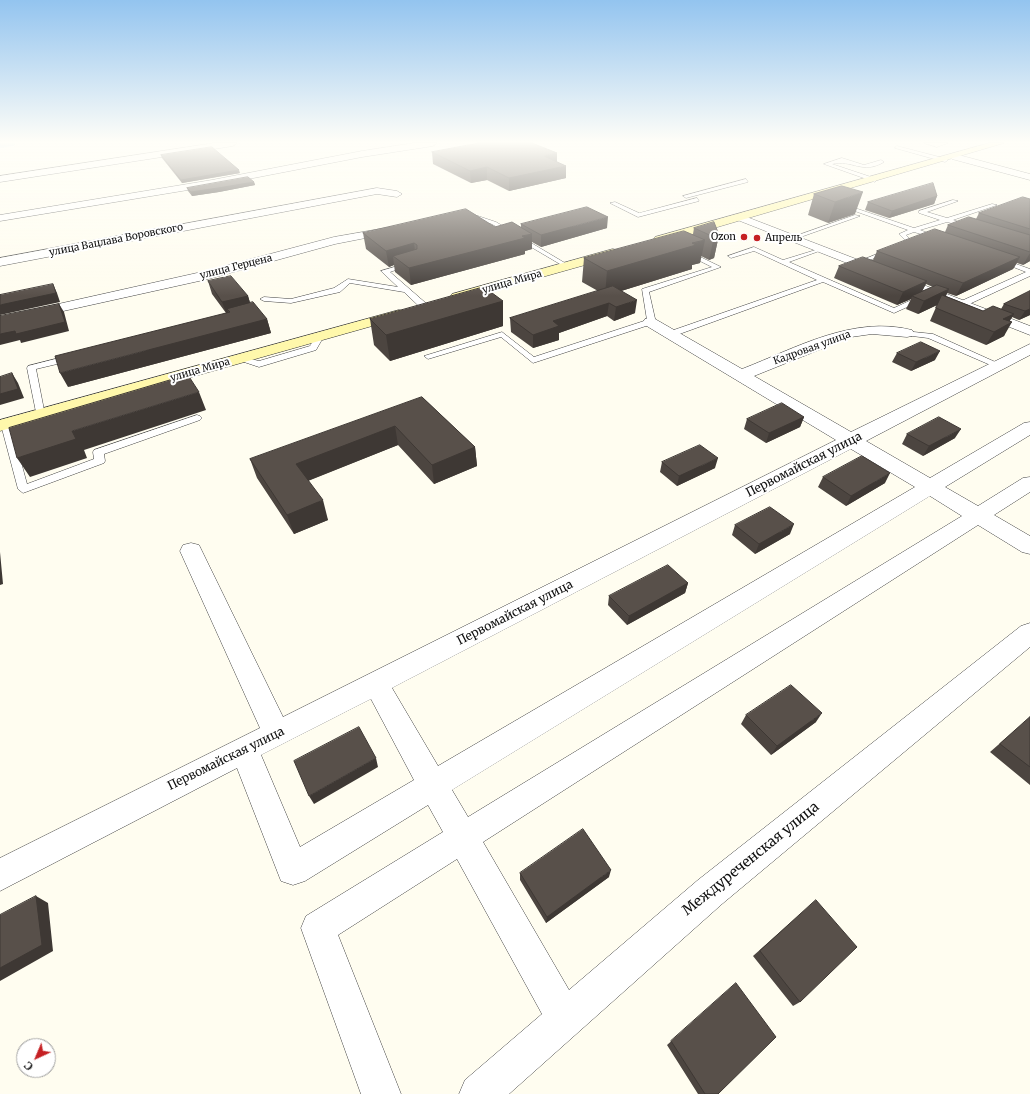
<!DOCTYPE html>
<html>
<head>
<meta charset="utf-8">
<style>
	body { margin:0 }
	#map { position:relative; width:1030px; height:1094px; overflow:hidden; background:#fffdf0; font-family:Merriweather,serif }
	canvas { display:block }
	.north { position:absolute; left:16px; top:1038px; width:40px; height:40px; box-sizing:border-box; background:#fff; border:1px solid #9f9f9f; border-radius:50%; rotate:224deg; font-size:11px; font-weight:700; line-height:16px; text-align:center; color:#0f0f0f }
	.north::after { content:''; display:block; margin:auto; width:14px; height:18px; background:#c52023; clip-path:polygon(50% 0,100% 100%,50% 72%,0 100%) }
</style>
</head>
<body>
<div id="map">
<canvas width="1030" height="1094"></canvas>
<div class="north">С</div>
</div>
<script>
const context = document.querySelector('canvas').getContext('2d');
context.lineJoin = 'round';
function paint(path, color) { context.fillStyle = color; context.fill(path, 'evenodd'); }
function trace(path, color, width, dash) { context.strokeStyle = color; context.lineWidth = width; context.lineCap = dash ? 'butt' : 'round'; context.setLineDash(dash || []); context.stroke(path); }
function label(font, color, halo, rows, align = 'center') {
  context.font = font + ' Merriweather,serif'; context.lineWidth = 4; context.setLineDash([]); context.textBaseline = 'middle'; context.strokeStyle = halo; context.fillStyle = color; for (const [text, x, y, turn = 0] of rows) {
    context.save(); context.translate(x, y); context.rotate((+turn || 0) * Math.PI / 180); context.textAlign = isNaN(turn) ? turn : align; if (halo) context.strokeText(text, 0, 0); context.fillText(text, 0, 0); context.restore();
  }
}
paint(new Path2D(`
	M0,143H16L14,146L0,148Z`), '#b3ddf9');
const service = new Path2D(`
	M924,143H948L937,147Z
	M897,146L947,159L948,160L945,162L895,148Z
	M842,158L864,165L881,160L884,162C862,175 852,159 832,164L877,179L875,182L824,164Z
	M746,179L748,182L686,198L683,196Z
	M697,198L699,201L638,217L610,203L615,202L639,213Z
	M953,200L958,201L927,212L947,218L992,204L997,205L953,220L972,226V228L947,222L920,230L941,238V240L914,232L906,235L913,243L910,245L899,234L908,230L838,205L843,204L914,228L940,220L919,213V211Z
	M472,214L496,222L570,266L565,267L492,224L470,217L469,216Z
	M855,215L860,216L795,239L790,238Z
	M754,247L783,260L822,248V250L789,262L894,308L920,296L927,298L894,313L823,282L674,336H668V332L817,280L754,251L731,258L728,256Z
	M887,250L892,251L860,264L855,263Z
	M684,251H688L721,267L649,292L656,323L655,325H649L533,363L501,337L428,359L424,356L502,332L534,357L647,320L642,289L712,267L684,253Z
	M998,259H1002L1030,269V276L965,306H959V302L1026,272L998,261Z
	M408,263L413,264L390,272L428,305V309H422L404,292L350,283L340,292L291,303L264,301L260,299L264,297L291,299L334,288L348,279L398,287L381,271Z
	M904,331L933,334L1002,365L1001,367H995L928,338L904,335Z
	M317,334H320L324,336L316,350L259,367L235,359L239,356L259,361L310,346Z
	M71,355L74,356V360L36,369L45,415L40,418L37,417L27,368L28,366Z
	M197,415L200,416L202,418L200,420L104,454L105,461L104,463L23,493L18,489L1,425L6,422L11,425L27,484L94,459L93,452L94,450Z`);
const minor = new Path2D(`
	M214,143H237L233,146L0,182V176Z
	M414,143H437L433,146L362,157L212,186L0,221V215L212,180L362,151Z
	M955,154L1030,174V180L952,159L950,157Z
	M377,188L397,191L402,194L397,197L377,194L0,266V258Z
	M739,214L1030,326V335L735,219L733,217Z
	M392,227L398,230L396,232L335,244L208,279L0,325V317L206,271L334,237Z
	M650,318L655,319L742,369C796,348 853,315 912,330L914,333L912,336L907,337L872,334L851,337L754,376L851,432L1030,344V355L866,441L930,478L1024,423L1030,422V435L945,487L978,506L1023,478L1030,477V492L994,515L1030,536V554L1022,552L978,525L483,842L569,990L698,880L1021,626L1030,623V647L722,904L509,1094H459L465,1080L542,1014L457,859L338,935L401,1094H361L301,928L306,916L443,832L428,805L305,881L293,885L281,881L237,768L0,891V858L260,728L180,551L183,545L191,543L199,545L283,717L836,440L645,325L643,322L645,319ZM851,449L915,487L438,766L392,688ZM930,496L962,516L468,817L452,790ZM371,699L414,780L300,847L261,755Z`);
const secondary = new Path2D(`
	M989,143H1004L663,243H655L653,240L655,237Z
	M613,249L617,250L619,253L617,256L457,301L452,300L450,297L452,294Z
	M399,310L404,311L406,314L404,317L0,431V420Z`);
trace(service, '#424242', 1);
trace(minor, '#424242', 1);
trace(secondary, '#313131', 1);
paint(service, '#fff');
paint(minor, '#fff');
paint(secondary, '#fff8ab');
paint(new Path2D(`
	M432,152L557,162L566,178L509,191L487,180L471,183L433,164Z
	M161,155L240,173L182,183L162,158Z
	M254,182L255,185L219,192L192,196L188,191L187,188Z
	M842,186L855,214L828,223L808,215L814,194Z
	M937,196L934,204L889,218L865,210L868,202Z
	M1030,199V261L1023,265L1017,263L1013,269L956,296L947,293L946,296L983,311L1001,309L1004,304L1030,291V315L1019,320L1012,317L1009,321L1004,336L986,345L930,321L937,305L918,314L906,309L911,299L897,305L834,278L839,266L873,260L877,251L945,232L948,225L976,219L979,213ZM926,284L933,287L922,291Z
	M521,224L607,228L541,247L532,242V249L525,251V254L411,285L395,272L394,265L389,267L366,249L363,233L521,227Z
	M694,228L719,235L714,258L709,260L701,256L700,263L692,265V269L621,291L635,313L614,321L607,316L559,333V340L533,348L511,332L510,318L598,291L582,282L584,258L693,234Z
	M208,281L248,296L250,303L267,319L271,333L68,387L226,313L212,294Z
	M503,301V326L390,361L374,345L370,319Z
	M897,353L935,360L911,371L892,362Z
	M422,397L475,447L477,466L434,484L398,445L308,481L328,520L294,534L257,478L250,459Z
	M804,417L800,427L766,443L744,429L747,419Z
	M907,434L955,438L923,456L902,444Z
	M662,462L715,468L677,486L660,472Z
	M823,477L885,483L846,506L818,487Z
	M735,525L790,534L755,554L732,535Z
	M688,583L685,593L627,625L608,605L609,596Z
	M746,715L816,722L771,755L741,724Z
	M1030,717V785L990,752Z
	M520,873L609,877L546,923L520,880Z
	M816,900L800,1002L793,1006L753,956Z
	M736,983L718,1094H698L667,1045Z`), '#4c4540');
paint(new Path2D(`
	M557,153V165L544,156Z
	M566,166V178L509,191V178Z
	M487,167V180L471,183L470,171Z
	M239,170L240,173L182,183L181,180Z
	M254,182L255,185L219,192L192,196L191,192Z
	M863,192L855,214L828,223L835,202Z
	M937,196L934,204L889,218L892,211Z
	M608,217L607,228L541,247V235Z
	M532,234V249L525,251V254L411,285L409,268Z
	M719,235L714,258L709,260L714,237Z
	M705,240L700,263L692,265V269L605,296L607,271Z
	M414,243L416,260L393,256L394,265L389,267L386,251Z
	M1030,252V261L1023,265L1030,253Z
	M1020,257L1013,269L956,296L963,283Z
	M927,281L921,294L912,296L911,299L897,305L903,292Z
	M53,284L57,293L60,302L0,315V305Z
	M949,289L943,302L942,295L937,305L918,314L924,301Z
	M248,296L252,309H227L229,315H227L222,302Z
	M637,300L635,313L614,321L616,307Z
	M503,301V326L390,361L386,335Z
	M609,303L607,316L559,333V340L533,348V335L553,321Z
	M59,304L64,312L69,331L21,343L20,340L0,345V334Z
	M1030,309V315L1019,320L1025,311Z
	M1014,314L1008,324L1012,322L1004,336L986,345L994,332L1003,319Z
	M267,319L271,333L68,387L60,373Z
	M940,351L935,360L911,371L916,362Z
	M12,373L18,383L24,398L0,405V394Z
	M199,392L206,410L84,450L87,458L30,477L17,458L72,431Z
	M804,417L800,427L766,443L769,433Z
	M395,426L398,445L302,483L296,464Z
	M961,429L955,438L923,456L929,446Z
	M475,447L477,466L434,484L432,465Z
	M718,458L715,468L677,486L679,476Z
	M890,473L885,483L846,506L851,496Z
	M323,500L328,520L294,534L287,515Z
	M794,524L790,534L755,554L759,544Z
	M0,552L3,584L0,585Z
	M688,583L685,593L627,625L629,616Z
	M822,713L816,722L771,755L777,746Z
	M376,758L378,767L314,804L309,796Z
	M611,870L609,877L546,923L547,917Z
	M36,896L48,903L53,951L0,981V968Z`), '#3e3834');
const building = new Path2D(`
	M479,143H532L557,153L544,156L566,166L509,178L487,167L470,171L432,152Z
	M212,147L239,170L181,180L161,155Z
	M248,177L254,182L218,188L191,192L187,188Z
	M933,183L937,196L892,211L868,202Z
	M842,186L863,192L835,202L814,194Z
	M1023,197L1030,199V229L979,213Z
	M587,207L608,217L541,235L521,224Z
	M466,209L495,227L512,222L532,234L522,236L525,238L409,268L393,256L417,249V245L414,243L386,251L363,233Z
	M969,217L1030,235V252L948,225Z
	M714,222L719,235L714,237L694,228Z
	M935,229L1020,257L963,283L877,251Z
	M684,231L705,240L692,243L696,245L607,271L584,258Z
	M863,257L927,281L903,292L839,266Z
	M231,276L248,296L222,302L208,281Z
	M53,284L56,293L0,305V295Z
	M937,285L949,289L924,301L912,296Z
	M613,286L637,300L616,307L609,303L553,321L559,326L533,335L510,318Z
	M484,287L503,301L386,335L370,319Z
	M1030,291V309L1025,311L1004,304Z
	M942,295L983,311L993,306L1014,314L1003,319L1012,322L994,332L936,308Z
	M253,302L267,319L60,373L55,356L230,312L227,309Z
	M59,304L65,322L16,334L15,331L0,334V316Z
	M921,342L940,351L916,362L897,353Z
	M12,373L18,389L0,394V377Z
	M188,375L199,392L72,431L76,439L17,458L9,428Z
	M422,397L475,447L432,465L395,426L296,464L323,500L287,515L250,459Z
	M782,403L804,417L769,433L747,419Z
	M939,417L961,429L929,446L907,434Z
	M700,445L718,458L679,476L662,462Z
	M862,456L890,473L851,496L823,477Z
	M770,507L794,524L759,544L735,525Z
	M668,565L688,583L629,616L609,596Z
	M791,685L822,713L777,746L746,715Z
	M1030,717V767L1000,744Z
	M359,727L376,758L309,796L294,761Z
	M583,829L611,870L547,917L520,873Z
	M36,896L42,945L0,968V915Z
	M816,900L857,947L800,1002L760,951Z
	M736,983L776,1037L718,1094H705L671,1041Z`);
paint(building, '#58504a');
trace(building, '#3e3834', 1);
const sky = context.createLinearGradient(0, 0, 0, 296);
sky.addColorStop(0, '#93c4ef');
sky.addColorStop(0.48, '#fffef8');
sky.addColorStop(1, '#fffef800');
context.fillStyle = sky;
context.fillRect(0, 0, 1030, 296);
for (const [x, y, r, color] of [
	[744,237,4,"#c52023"],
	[757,238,4,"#c52023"]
]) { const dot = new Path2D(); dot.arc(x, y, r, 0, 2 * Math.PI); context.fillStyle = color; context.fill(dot); trace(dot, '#fff', 1.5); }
label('10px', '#0f0f0f', '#fff', [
	["Ozon",736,237],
	["Апрель",765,238,"left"]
], 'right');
label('10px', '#0f0f0f', '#fff', [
	["улица Вацлава Воровского",116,240,-11],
	["улица Герцена",236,267,-14],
	["улица Мира",512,282,-16],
	["Кадровая улица",812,348,-20],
	["улица Мира",200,370,-16]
]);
label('12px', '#0f0f0f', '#fff', [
	["Первомайская улица",804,465,-27],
	["Первомайская улица",515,613,-27],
	["Первомайская улица",226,759,-26]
]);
label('14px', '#0f0f0f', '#fff', [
	["Междуреченская улица",751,859,-39]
]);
</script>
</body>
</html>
